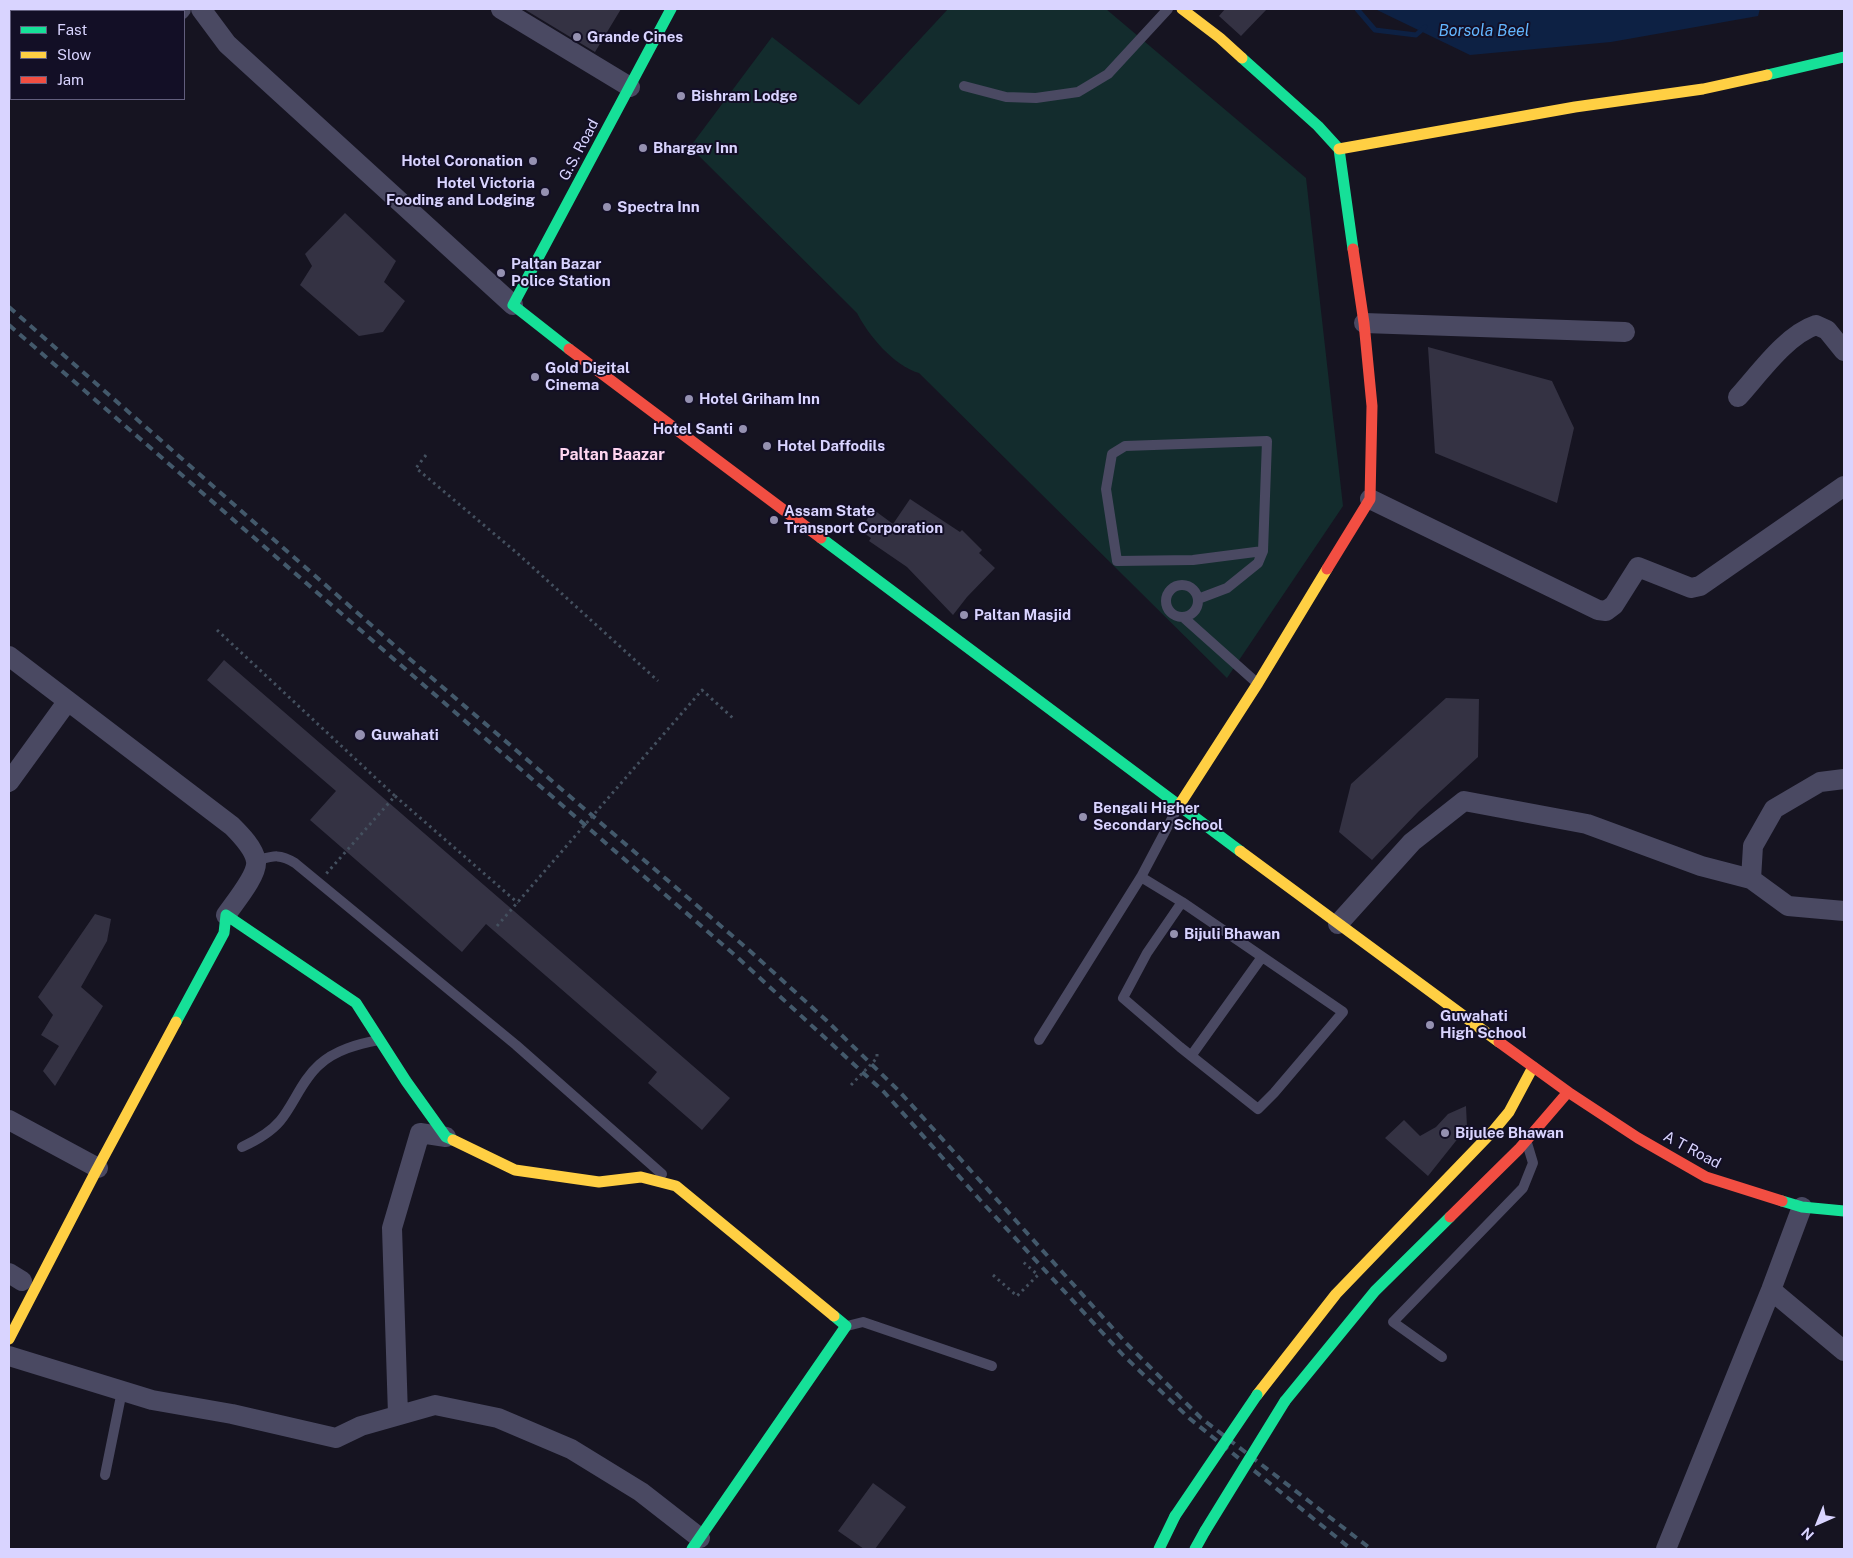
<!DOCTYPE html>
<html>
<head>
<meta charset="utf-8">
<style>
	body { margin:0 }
	#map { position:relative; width:1853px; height:1558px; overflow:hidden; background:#161421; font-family:"Public Sans",sans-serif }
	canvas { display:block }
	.frame { position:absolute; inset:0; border:10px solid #d9d4ff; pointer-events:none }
	.legend { position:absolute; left:10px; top:10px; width:175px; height:90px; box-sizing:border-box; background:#130f26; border:1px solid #625e7d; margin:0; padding:6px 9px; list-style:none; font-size:15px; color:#d9d4ff }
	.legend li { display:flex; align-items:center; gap:10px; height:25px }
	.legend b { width:25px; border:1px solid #625e7d }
	.north { position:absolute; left:1793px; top:1498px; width:50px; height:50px; -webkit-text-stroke:4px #130f26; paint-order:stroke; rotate:224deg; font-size:14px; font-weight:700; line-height:20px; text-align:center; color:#d9d4ff }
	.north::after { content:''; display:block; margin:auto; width:18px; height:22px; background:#d9d4ff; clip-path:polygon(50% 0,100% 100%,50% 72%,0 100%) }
</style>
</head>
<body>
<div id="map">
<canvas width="1853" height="1558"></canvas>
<div class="frame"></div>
<ul class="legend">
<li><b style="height:6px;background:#16e098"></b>Fast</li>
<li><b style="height:6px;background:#ffcf43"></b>Slow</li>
<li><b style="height:6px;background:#f24e42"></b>Jam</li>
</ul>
<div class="north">N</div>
</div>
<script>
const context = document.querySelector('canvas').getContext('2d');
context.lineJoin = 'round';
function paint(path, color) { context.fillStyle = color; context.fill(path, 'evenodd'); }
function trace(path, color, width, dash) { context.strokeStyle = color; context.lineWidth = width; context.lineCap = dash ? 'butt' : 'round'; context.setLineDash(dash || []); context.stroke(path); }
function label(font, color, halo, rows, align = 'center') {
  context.font = font + ' "Public Sans",sans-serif'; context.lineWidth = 4; context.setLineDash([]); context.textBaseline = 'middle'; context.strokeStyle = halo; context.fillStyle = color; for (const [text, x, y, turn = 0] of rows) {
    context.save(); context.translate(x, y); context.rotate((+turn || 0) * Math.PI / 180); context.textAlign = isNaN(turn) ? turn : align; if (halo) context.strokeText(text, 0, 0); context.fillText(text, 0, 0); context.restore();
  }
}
paint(new Path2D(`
	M948,9H1106L1306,178L1343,506L1227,678L919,373C894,366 868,335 857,313L690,147L772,37L859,105Z`), '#132c2d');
paint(new Path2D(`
	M1375,9H1760L1758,16L1611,42L1470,55Z`), '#0d2144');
trace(new Path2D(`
	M1357,9L1375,30L1416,35L1425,27`), '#0d2144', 5);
paint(new Path2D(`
	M524,9H621L595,52Z
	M1225,9H1267L1241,36L1219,16Z
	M345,213L396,261L384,282L405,301L383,332L359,336L300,285L312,266L305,254Z
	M1428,347L1552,381L1574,428L1557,503L1435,453Z
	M910,499L960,532L962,530L982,550L979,553L995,568L967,597L953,615L907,567L869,541L871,538L859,530L874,510L893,524Z
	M224,660L730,1098L702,1130L648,1083L657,1072L486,924L462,952L310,820L336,791L207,680Z
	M1446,698L1479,699L1478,757L1419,811L1372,860L1339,832L1351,784Z
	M95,914L111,919L107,941L81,987L103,1006L55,1086L43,1071L59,1046L41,1035L53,1015L38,997Z
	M1466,1106L1467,1127L1428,1176L1385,1138L1404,1120L1420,1136L1436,1127L1448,1114Z
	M873,1483L906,1507L875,1549H864L838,1531Z`), '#343243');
trace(new Path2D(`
	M426,455L416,468L517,553L658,681
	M217,630L395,796L326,874
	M395,796L518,903
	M851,1085L877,1058V1053
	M993,1275L1017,1296L1038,1275L1022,1261`), '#44505f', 3, [2.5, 4]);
trace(new Path2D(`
	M964,86L1006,97L1036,98L1078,92L1108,74L1168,9
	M1166 601a16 16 0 1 1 32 0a16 16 0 1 1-32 0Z
	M1198,599L1227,588L1258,563L1263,551L1267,441L1125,446L1112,454L1106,489L1117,561L1193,560L1263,551
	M1183,617L1257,683
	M256,861C273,856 279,853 295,863L516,1045L662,1174
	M1141,877L1182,902L1343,1012L1274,1093L1258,1109L1180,1047L1123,998L1147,953L1182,902
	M1039,1040L1141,877L1178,807
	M1191,1056L1262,957
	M242,1147C255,1141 270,1133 280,1121C294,1104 302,1080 319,1065C335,1050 358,1044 379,1040
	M847,1326L863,1322L992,1366
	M1442,1357L1393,1322L1523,1188L1533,1163L1527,1143
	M105,1475L122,1391`), '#4a4962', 10);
trace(new Path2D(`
	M201,9L227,44L513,305
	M501,9L630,87
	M179,11L181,9
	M1364,323L1625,332
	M1738,397C1759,374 1786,335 1816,325L1827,330L1844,351
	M1370,499L1598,610L1606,611L1614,605L1638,567L1691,588L1700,586L1844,486
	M9,656L232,826C241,835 254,848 256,861C258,875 234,903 226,915
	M9,782L67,702
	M1751,879L1753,846L1774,809L1820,782L1844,779
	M1338,924L1412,842L1464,801L1587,824L1701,866L1751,879L1788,906L1844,911
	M9,1120L98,1168
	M9,1273L22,1281
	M1771,1290L1844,1351
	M9,1356L152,1400L232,1414L336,1438L361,1426L435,1405L498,1418L571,1449L641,1492L700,1538
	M398,1415L392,1228L420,1133L446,1137
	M1666,1549L1771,1290L1802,1207`), '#4a4962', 20);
trace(new Path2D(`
	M1242,58L1318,126L1339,149L1353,249
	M1767,75L1844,57
	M569,349L513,305L671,9
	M821,538L1240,851
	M226,915L356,1003L406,1081L446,1137L453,1140
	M176,1022L224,933L226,915
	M1782,1201L1802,1207L1844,1211
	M1285,1401L1375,1291L1450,1217
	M692,1549L846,1326L834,1316
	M1159,1549L1175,1516
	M1195,1549L1205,1531`), '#16e098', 11);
trace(new Path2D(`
	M1182,9L1220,38L1242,58
	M1339,149L1575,107L1703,89L1767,75
	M1180,804L1258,683L1327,569
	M1240,851L1499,1042
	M453,1140L515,1170L599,1182L641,1177L676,1186L834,1316
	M9,1339L95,1173L176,1022
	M1257,1395L1336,1294L1494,1130L1509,1112L1533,1067`), '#ffcf43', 11);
trace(new Path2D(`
	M569,349L821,538
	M1327,569L1370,499L1372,406L1364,323L1353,249
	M1568,1092L1638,1138L1706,1177L1782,1201
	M1450,1217L1519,1149L1568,1092L1499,1042`), '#f24e42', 11);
trace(new Path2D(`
	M9,307L411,660L750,951L826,1020L899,1091L1127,1344L1201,1418L1371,1549
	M9,325L737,957L884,1092L981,1201L1123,1355L1189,1418L1351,1549`), '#43596b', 4, [8, 6]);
trace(new Path2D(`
	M497,926L702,690L735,720`), '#44505f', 3, [2.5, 4]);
trace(new Path2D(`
	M1175,1516L1257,1395
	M1205,1531L1285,1401`), '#16e098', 11);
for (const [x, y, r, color] of [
	[577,37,5,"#9591b1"],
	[681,96,5,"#9591b1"],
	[643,148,5,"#9591b1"],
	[533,161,5,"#9591b1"],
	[545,192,5,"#9591b1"],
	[607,207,5,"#9591b1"],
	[501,273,5,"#9591b1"],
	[535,377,5,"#9591b1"],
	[689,399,5,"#9591b1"],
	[743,429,5,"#9591b1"],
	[767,446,5,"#9591b1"],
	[774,520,5,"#9591b1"],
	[964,615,5,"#9591b1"],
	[360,735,6,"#9591b1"],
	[1083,817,5,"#9591b1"],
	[1174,934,5,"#9591b1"],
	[1430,1025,5,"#9591b1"],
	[1445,1133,5,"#9591b1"]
]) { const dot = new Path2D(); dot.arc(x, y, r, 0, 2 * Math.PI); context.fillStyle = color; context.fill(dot); trace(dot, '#130f26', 2); }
label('bold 15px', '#d9d4ff', '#130f26', [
	["Grande Cines",587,37],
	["Bishram Lodge",691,96],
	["Bhargav Inn",653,148],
	["Hotel Coronation",523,161,"right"],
	["Hotel Victoria",535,183,"right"],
	["Fooding and Lodging",535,200,"right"],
	["Spectra Inn",617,207],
	["Paltan Bazar",511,264],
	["Police Station",511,281],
	["Gold Digital",545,368],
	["Cinema",545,385],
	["Hotel Griham Inn",699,399],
	["Hotel Santi",733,429,"right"],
	["Hotel Daffodils",777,446],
	["Assam State",784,511],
	["Transport Corporation",784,528],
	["Paltan Masjid",974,615],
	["Guwahati",371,735],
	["Bengali Higher",1093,808],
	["Secondary School",1093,825],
	["Bijuli Bhawan",1184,934],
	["Guwahati",1440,1016],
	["High School",1440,1033],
	["Bijulee Bhawan",1455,1133]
], 'left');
label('15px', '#d9d4ff', '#130f26', [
	["G.S. Road",579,150,-62],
	["A T Road",1692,1150,28]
]);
label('italic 16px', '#62b6ff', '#130f26', [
	["Borsola Beel",1484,31]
]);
label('bold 16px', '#ffd6f0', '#130f26', [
	["Paltan Baazar",612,455]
]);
</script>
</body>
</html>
